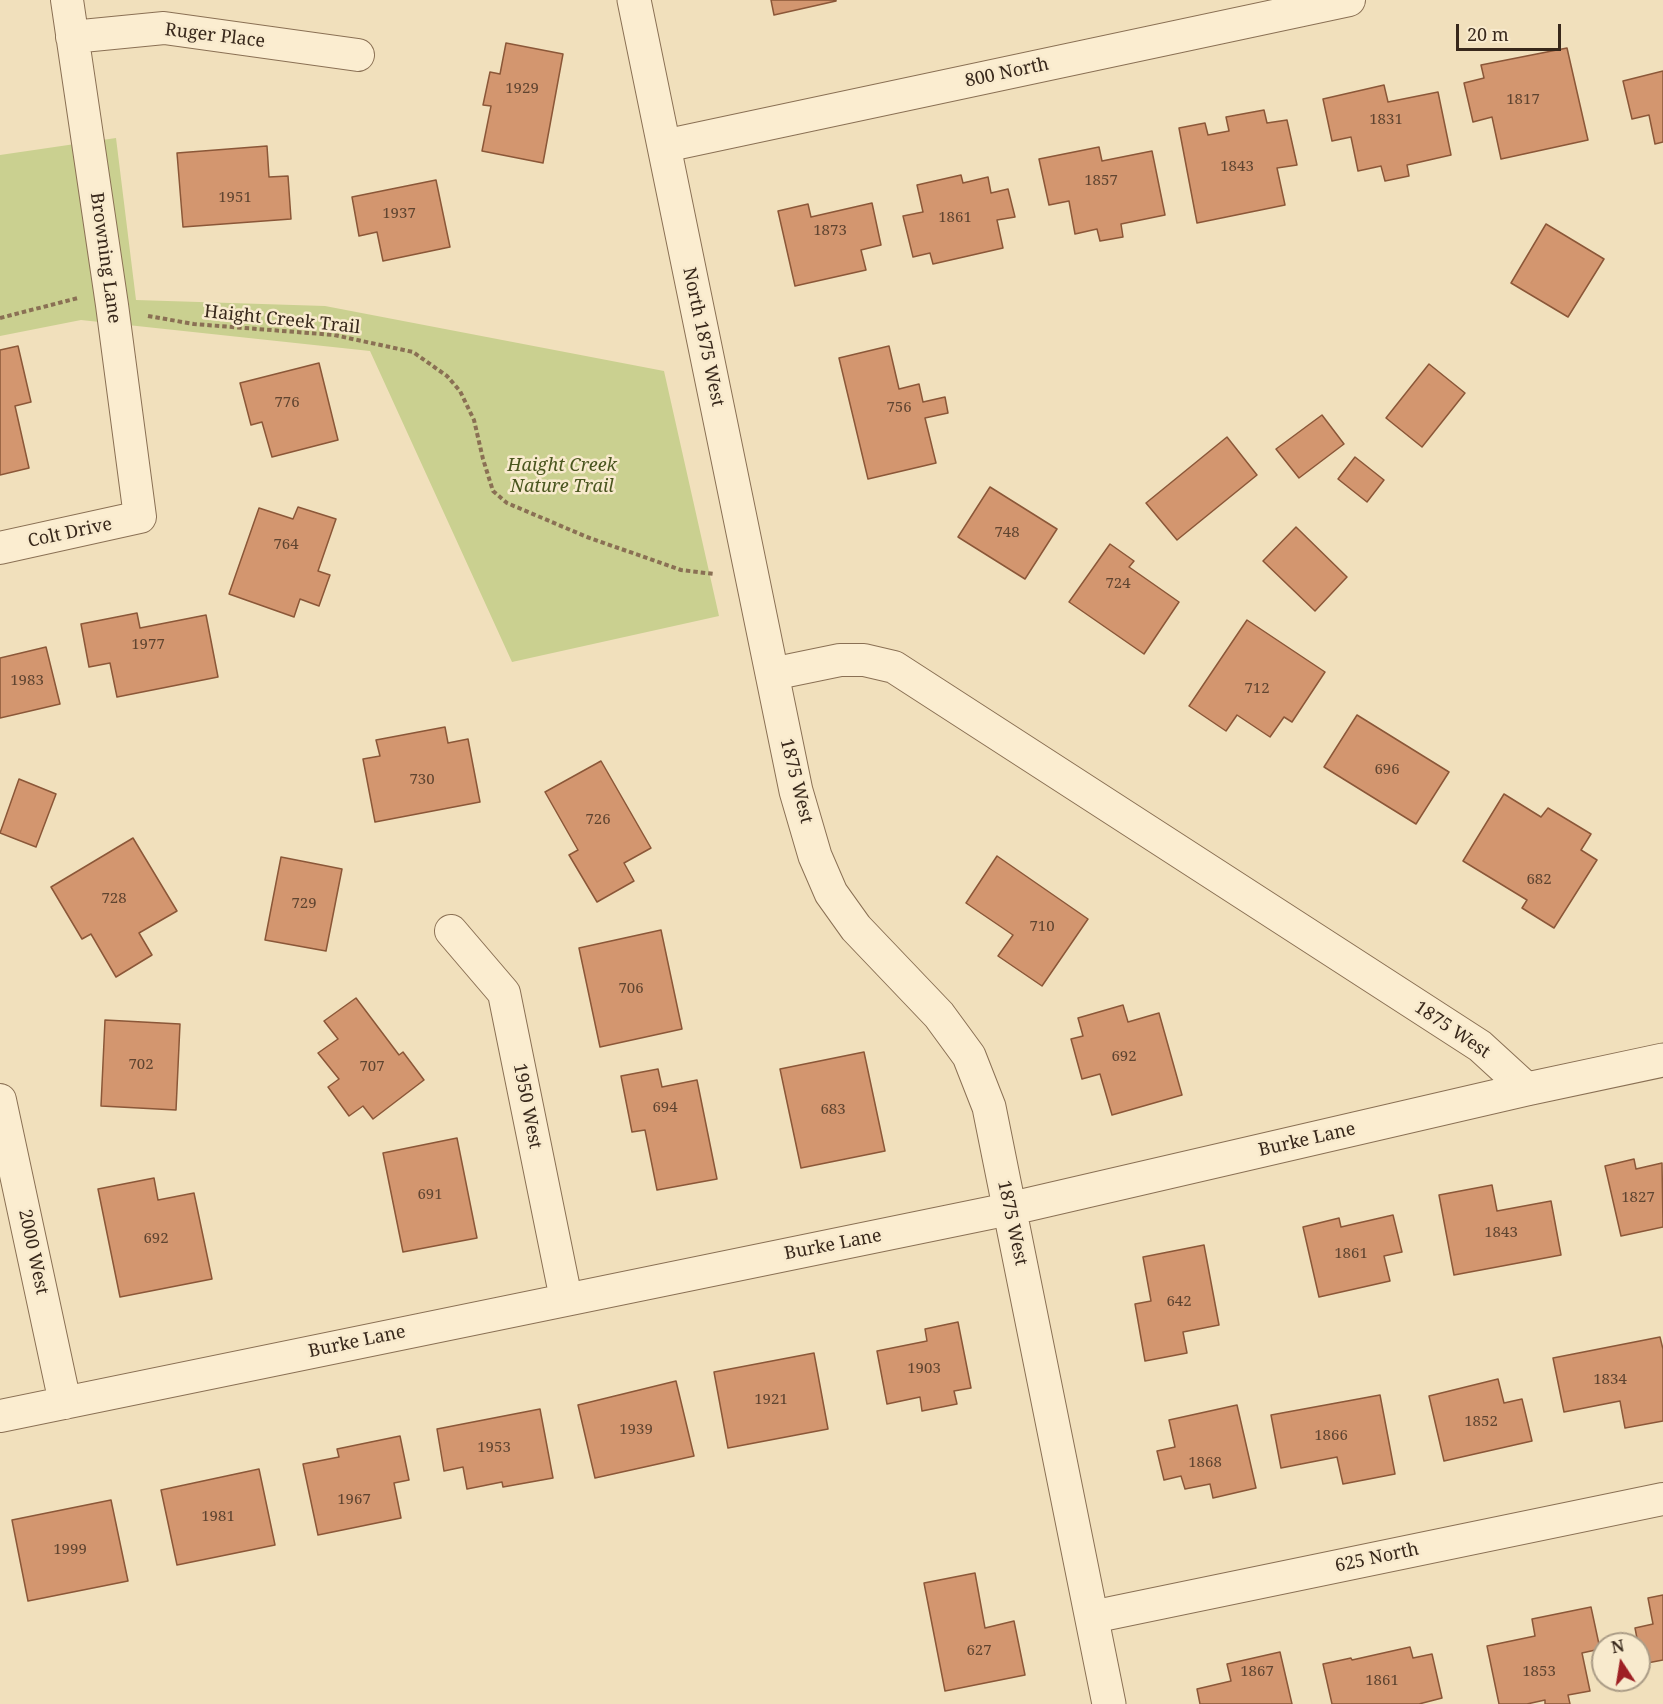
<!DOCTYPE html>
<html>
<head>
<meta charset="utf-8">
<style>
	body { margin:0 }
	#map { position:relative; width:1663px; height:1704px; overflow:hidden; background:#f1e0bc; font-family:"Noto Serif",serif }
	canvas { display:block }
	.north { position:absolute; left:1591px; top:1632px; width:60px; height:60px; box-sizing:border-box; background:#f8eacd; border:2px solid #ab9c86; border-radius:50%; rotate:348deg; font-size:16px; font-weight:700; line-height:24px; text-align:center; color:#38281b }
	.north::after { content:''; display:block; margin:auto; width:21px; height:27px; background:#9e2024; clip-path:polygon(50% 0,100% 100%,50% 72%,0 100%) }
	.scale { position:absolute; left:1456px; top:24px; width:105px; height:27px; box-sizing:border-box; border:3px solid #38281b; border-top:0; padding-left:8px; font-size:18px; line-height:21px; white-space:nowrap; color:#38281b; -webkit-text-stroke:4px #f8eacd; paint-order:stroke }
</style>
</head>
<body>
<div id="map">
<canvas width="1663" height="1704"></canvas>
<div class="north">N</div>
<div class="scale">20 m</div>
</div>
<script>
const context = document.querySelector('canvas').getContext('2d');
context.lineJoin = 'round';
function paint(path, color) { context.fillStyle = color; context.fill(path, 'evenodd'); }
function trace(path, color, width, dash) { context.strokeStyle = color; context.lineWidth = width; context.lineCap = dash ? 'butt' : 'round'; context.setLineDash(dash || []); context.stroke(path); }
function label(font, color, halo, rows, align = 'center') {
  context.font = font + ' "Noto Serif",serif'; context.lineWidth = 5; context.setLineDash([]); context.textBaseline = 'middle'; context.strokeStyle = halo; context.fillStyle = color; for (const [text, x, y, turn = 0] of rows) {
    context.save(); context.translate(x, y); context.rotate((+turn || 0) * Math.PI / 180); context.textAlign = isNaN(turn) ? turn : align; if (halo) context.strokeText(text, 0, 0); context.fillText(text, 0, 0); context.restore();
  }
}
paint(new Path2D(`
	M116,138L136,300L325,306L664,371L719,616L512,662L370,351L81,320L0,336V155Z`), '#cad090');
const building = new Path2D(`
	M771,0H836V1L774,15Z
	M506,43L563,54L543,163L482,151L491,106L483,105L490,72L500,74Z
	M1567,48L1588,140L1501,159L1492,117L1473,122L1464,83L1484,78L1481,65Z
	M1663,71V142L1655,144L1649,115L1632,119L1623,81Z
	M1384,85L1388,102L1438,92L1451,155L1407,165L1409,176L1385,181L1381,166L1358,171L1351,137L1332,141L1323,99Z
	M1264,110L1267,123L1287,120L1297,165L1277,168L1285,205L1197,223L1179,128L1205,123L1208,135L1229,131L1226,117Z
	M267,146L269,177L288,176L291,219L183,227L177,153Z
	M1099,147L1102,161L1152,151L1165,215L1121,224L1123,237L1100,241L1097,229L1075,234L1069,201L1049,205L1039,159Z
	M961,175L963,183L988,177L991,193L1008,189L1015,217L997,220L1003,248L933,264L930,253L913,257L903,216L923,212L917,185Z
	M436,180L450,247L383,261L377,232L359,236L352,197Z
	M872,203L881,245L861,250L866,270L795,286L778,211L808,204L811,217Z
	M1546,224L1604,259L1568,317L1511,283Z
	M18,346L31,402L15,406L29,468L0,475V350Z
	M889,346L899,389L919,384L923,402L945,397L948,413L925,418L936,463L868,479L839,358Z
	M319,363L338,440L272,457L262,422L251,425L240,383Z
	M1429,364L1465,393L1422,447L1386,418Z
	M1322,415L1344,444L1299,478L1276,449Z
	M1227,437L1257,475L1177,540L1146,503Z
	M1355,457L1384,480L1367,502L1338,479Z
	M990,487L1057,529L1025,579L958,537Z
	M298,507L336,519L318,571L330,575L319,606L300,599L294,617L229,594L259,508L293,519Z
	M1296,527L1347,577L1315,611L1263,561Z
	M1110,544L1134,561L1129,567L1179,602L1144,654L1069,602Z
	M137,613L140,628L206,615L218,677L117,697L110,663L89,667L81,624Z
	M1247,620L1325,672L1292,722L1284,717L1270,737L1237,715L1226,731L1189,706Z
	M46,647L60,704L0,718V658Z
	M1357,715L1449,772L1416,824L1324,767Z
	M445,727L448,743L468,739L480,802L375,822L363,759L380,756L376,740Z
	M601,761L651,848L624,863L634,881L597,902L569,855L578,850L545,792Z
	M19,779L56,794L36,847L0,833Z
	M1504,794L1541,817L1548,808L1591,834L1581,850L1597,860L1554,928L1522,908L1527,900L1463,861Z
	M133,838L177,911L139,933L152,955L116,977L91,934L82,939L51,887Z
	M997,856L1088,919L1042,986L998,956L1013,935L966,903Z
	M281,857L342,869L326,951L265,940Z
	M661,930L682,1029L600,1047L579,948Z
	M356,998L399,1055L403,1052L424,1080L373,1119L363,1106L349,1116L328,1087L339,1079L318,1053L338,1039L324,1021Z
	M1123,1005L1128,1022L1159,1013L1182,1095L1112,1115L1100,1074L1082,1079L1071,1039L1083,1036L1078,1018Z
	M105,1020L180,1024L176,1110L101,1106Z
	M864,1052L885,1151L801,1168L780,1069Z
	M658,1069L662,1087L697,1080L717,1179L657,1190L645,1130L632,1132L621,1076Z
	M457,1138L477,1238L403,1252L383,1153Z
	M1634,1159L1636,1169L1662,1163L1663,1227L1621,1236L1605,1166Z
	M154,1178L158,1200L194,1193L212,1279L120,1297L98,1189Z
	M1492,1185L1497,1211L1551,1201L1561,1255L1454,1275L1439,1195Z
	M1393,1215L1402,1252L1384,1256L1390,1281L1319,1297L1303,1227L1339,1218L1341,1227Z
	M1204,1245L1219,1325L1183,1332L1187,1353L1145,1361L1135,1304L1151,1301L1143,1257Z
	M958,1322L971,1388L954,1391L957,1404L922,1411L920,1397L887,1404L877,1351L927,1341L925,1329Z
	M1660,1337L1663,1349V1421L1625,1428L1620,1401L1564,1412L1553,1358Z
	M814,1353L828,1429L728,1448L714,1372Z
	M1498,1379L1504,1403L1522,1399L1532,1441L1444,1461L1429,1396Z
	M676,1381L694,1456L595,1478L578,1405Z
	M1380,1395L1395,1474L1343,1484L1337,1457L1281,1468L1271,1415Z
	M1237,1405L1256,1488L1213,1498L1210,1484L1185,1489L1181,1476L1164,1480L1157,1451L1175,1447L1169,1420Z
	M540,1409L553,1478L503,1487L502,1482L467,1489L463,1467L444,1471L437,1429Z
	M400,1436L409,1480L394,1483L401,1518L318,1535L303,1464L339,1457L337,1449Z
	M259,1469L275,1545L177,1565L161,1490Z
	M111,1500L128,1581L28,1601L12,1520Z
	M975,1573L985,1628L1014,1621L1025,1675L945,1691L924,1583Z
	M1663,1595V1660L1642,1664L1635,1628L1653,1624L1648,1598Z
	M1591,1607L1600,1649L1582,1653L1590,1691L1568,1695L1570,1704H1545V1700L1527,1704H1499L1487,1646L1535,1636L1532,1619Z
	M1410,1647L1413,1658L1432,1654L1442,1698L1419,1704H1332L1323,1664L1351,1658L1352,1660Z
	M1280,1652L1292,1704H1200L1197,1689L1231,1681L1227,1664Z`);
paint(building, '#d3966f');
trace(building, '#8b5738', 1.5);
const minor = new Path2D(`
	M72,37L164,28L358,55
	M664,146L1349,0
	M0,548L140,517L112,305L67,0
	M772,674L840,660H864L894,667L1480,1046L1527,1089
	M451,931L504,993L566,1299
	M0,1100L65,1403
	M0,1416L1009,1209
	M1092,1617L1663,1499`);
const tertiary = new Path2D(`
	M634,0L796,791L815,856L831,893L856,928L939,1015L969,1056L989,1107L1109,1704
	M1009,1209L1527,1089L1663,1060`);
trace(minor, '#8a7054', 34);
trace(tertiary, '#8a7054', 35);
trace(new Path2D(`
	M148,316L194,324L334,335L413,352L447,376L460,391L474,420L483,459L493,491L507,503L587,537L681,570L714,574
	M0,318L78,298`), '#8a7054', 4, [4.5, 3]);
trace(minor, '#fbedd0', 32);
trace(tertiary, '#fbedd0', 33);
label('15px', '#5f4430', null, [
	["1929",522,89],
	["1817",1523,100],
	["1831",1386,120],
	["1843",1237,167],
	["1857",1101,181],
	["1951",235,198],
	["1937",399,214],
	["1861",955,218],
	["1873",830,231],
	["776",287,403],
	["756",899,408],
	["748",1007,533],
	["764",286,545],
	["724",1118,584],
	["1977",148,645],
	["1983",27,681],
	["712",1257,689],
	["696",1387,770],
	["730",422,780],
	["726",598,820],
	["682",1539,880],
	["728",114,899],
	["729",304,904],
	["710",1042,927],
	["706",631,989],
	["692",1124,1057],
	["702",141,1065],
	["707",372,1067],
	["694",665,1108],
	["683",833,1110],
	["691",430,1195],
	["1827",1638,1198],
	["1843",1501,1233],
	["692",156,1239],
	["1861",1351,1254],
	["642",1179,1302],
	["1903",924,1369],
	["1834",1610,1380],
	["1921",771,1400],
	["1852",1481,1422],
	["1939",636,1430],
	["1866",1331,1436],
	["1953",494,1448],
	["1868",1205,1463],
	["1967",354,1500],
	["1981",218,1517],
	["1999",70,1550],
	["627",979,1651],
	["1867",1257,1672],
	["1853",1539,1672],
	["1861",1382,1681]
]);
label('18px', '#38281b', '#f8eacd', [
	["Ruger Place",215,36,7],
	["800 North",1007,73,-12],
	["Browning Lane",105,258,82],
	["Haight Creek Trail",282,320,6],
	["North 1875 West",703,337,78],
	["Colt Drive",70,533,-12],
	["1875 West",796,781,76],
	["1875 West",1452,1030,34],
	["1950 West",527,1106,79],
	["Burke Lane",1307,1140,-13],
	["1875 West",1012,1223,78],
	["Burke Lane",833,1245,-11],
	["2000 West",33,1252,78],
	["Burke Lane",357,1342,-12],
	["625 North",1377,1558,-12]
]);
label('italic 18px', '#4a561f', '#f8eacd', [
	["Haight Creek",562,466],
	["Nature Trail",562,487]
]);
</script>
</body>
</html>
